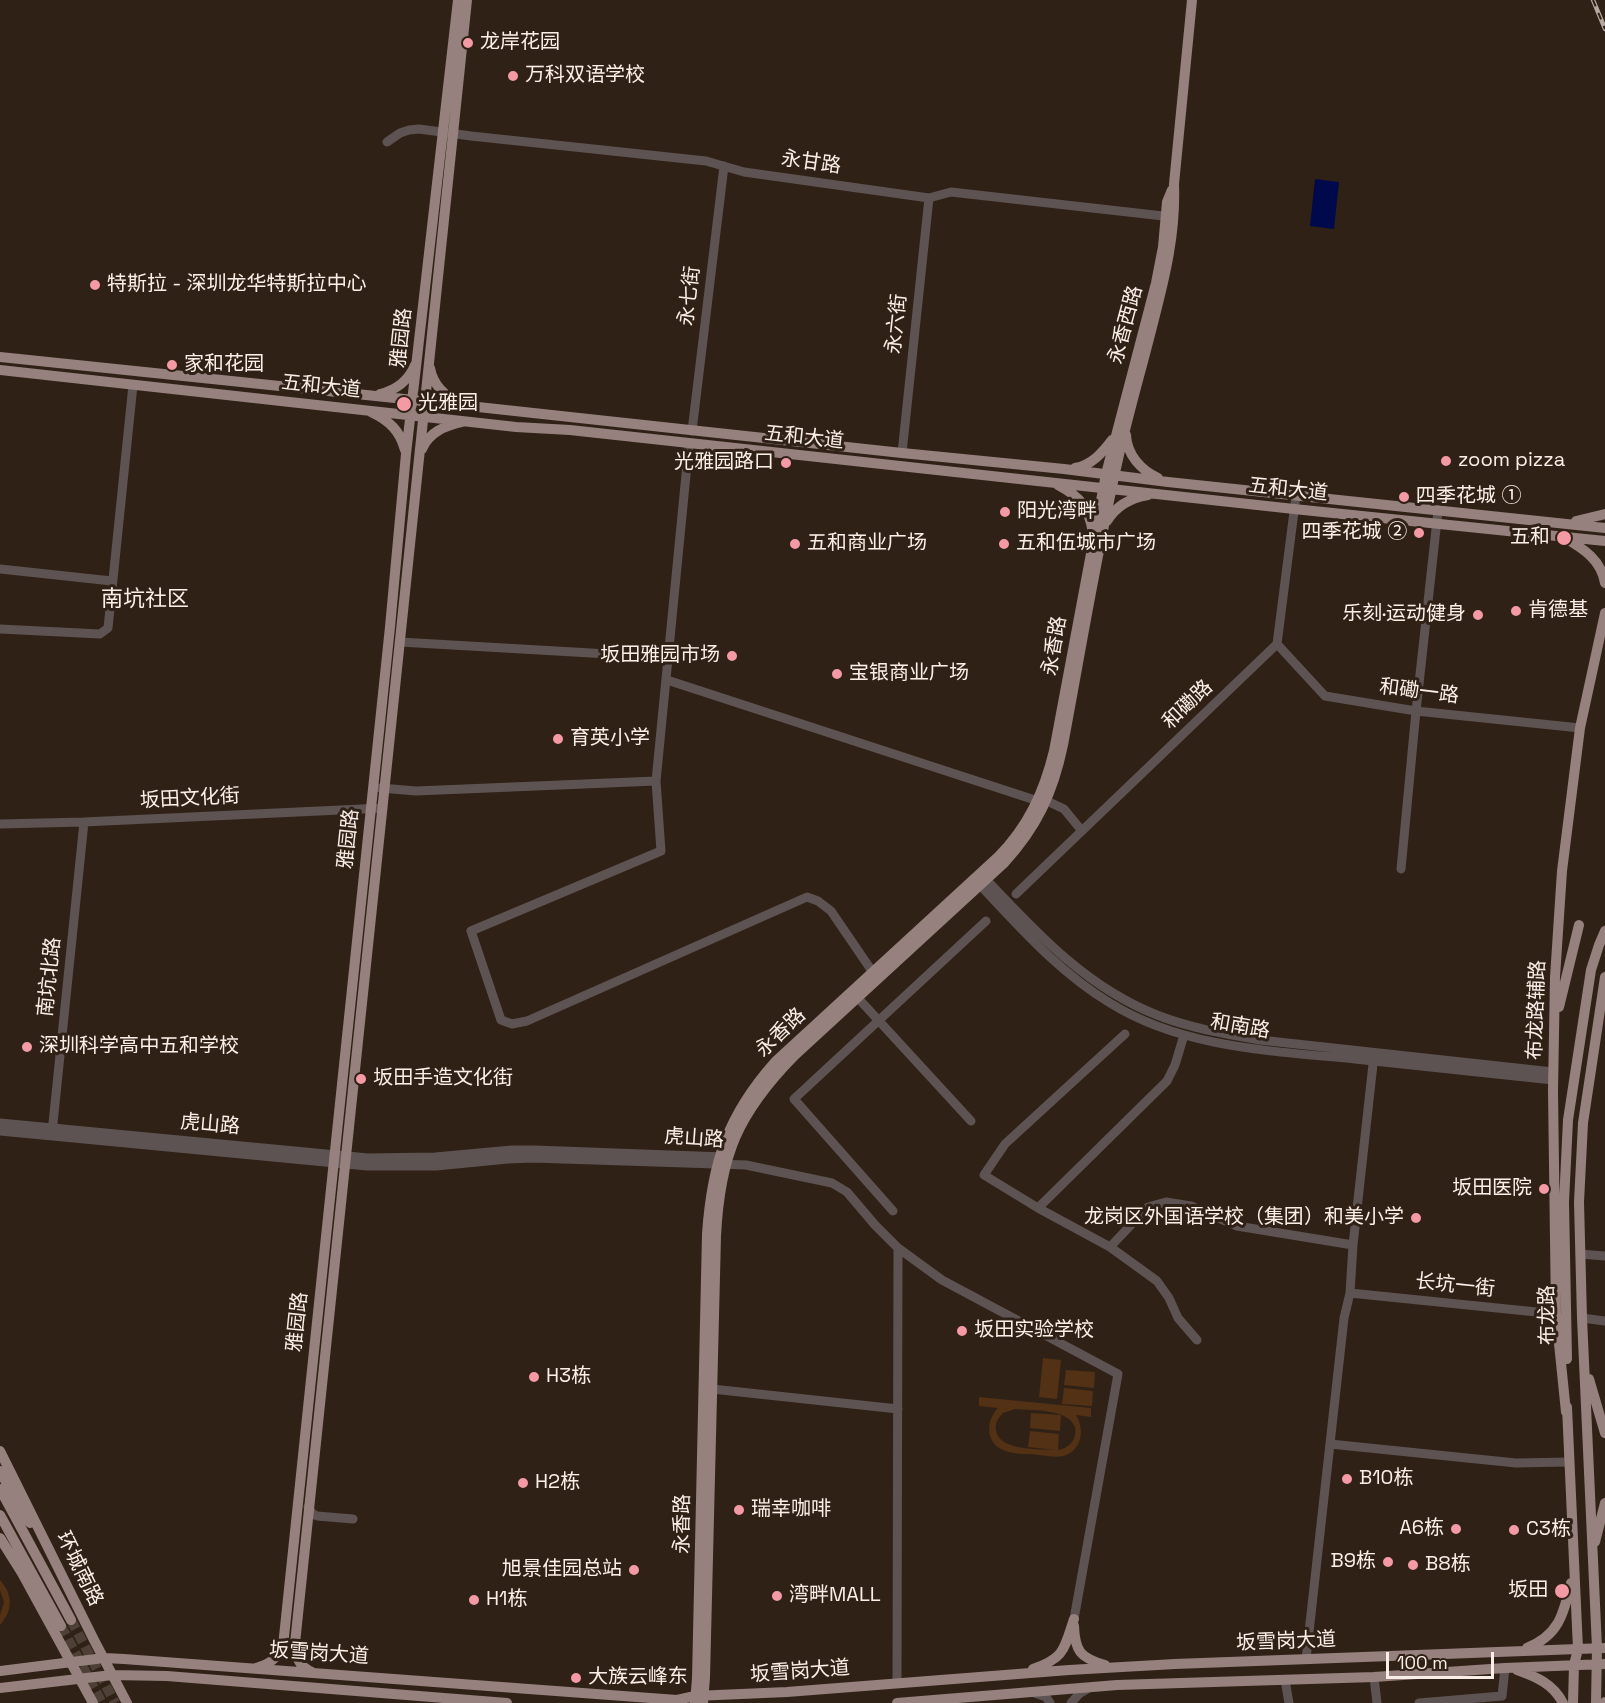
<!DOCTYPE html>
<html>
<head>
<meta charset="utf-8">
<style>
	body { margin:0 }
	#map { position:relative; width:1605px; height:1703px; overflow:hidden; background:#302116; font-family:"Space Grotesk",sans-serif }
	canvas { display:block }
	.scale { position:absolute; left:1386px; top:1652px; width:108px; height:27px; box-sizing:border-box; border:3px solid #faefe8; border-top:0; padding-left:8px; font-size:18px; line-height:21px; white-space:nowrap; color:#faefe8; -webkit-text-stroke:4px #302116; paint-order:stroke }
</style>
</head>
<body>
<div id="map">
<canvas width="1605" height="1703"></canvas>
<div class="scale">100 m</div>
</div>
<script>
const context = document.querySelector('canvas').getContext('2d');
context.lineJoin = 'round';
function paint(path, color) { context.fillStyle = color; context.fill(path, 'evenodd'); }
function trace(path, color, width, dash) { context.strokeStyle = color; context.lineWidth = width; context.lineCap = dash ? 'butt' : 'round'; context.setLineDash(dash || []); context.stroke(path); }
function label(font, color, halo, rows, align = 'center') {
  context.font = font + ' "Space Grotesk","Noto Sans SC",sans-serif'; context.lineWidth = 6; context.setLineDash([]); context.textBaseline = 'middle'; context.strokeStyle = halo; context.fillStyle = color; for (const [text, x, y, turn = 0] of rows) {
    context.save(); context.translate(x, y); context.rotate((+turn || 0) * Math.PI / 180); context.textAlign = isNaN(turn) ? turn : align; if (halo) context.strokeText(text, 0, 0); context.fillText(text, 0, 0); context.restore();
  }
}
paint(new Path2D(`
	M1043,1358L1061,1360L1057,1399L1039,1397Z
	M1066,1370L1095,1372L1094,1388L1064,1385Z
	M1064,1388L1093,1391L1092,1406L1062,1404Z
	M979,1397L1091,1408V1417L1076,1415C1085,1430 1082,1451 1063,1456C1053,1458 1041,1455 1031,1454C1022,1454 1012,1454 1003,1450C985,1442 986,1420 998,1408L979,1406ZM1015,1409C1034,1411 1067,1408 1075,1427C1077,1439 1070,1448 1058,1450L1059,1434L1030,1431L1028,1447L1056,1450C1039,1449 998,1451 996,1430C995,1423 998,1418 1003,1413Z
	M1031,1413L1061,1415L1060,1431L1030,1428Z
	M0,1580C13,1594 13,1611 0,1625V1615L4,1602L0,1590Z`), '#533114');
paint(new Path2D(`
	M1315,179L1339,182L1334,229L1310,226Z`), '#00094b');
trace(new Path2D(`
	M71,1620L115,1703
	M61,1626L102,1703`), '#4e4036', 10, [10, 5]);
trace(new Path2D(`
	M387,142L400,133L409,130L419,129L471,136L706,161L744,172L929,198L951,192L1172,217
	M692,431L724,166
	M689,444L656,781L661,851L471,931L501,1020L512,1024L527,1021L807,897L818,901L831,911L876,977
	M902,453L929,198
	M0,569L112,581
	M0,629L100,634L108,628L133,385
	M400,642L608,654
	M1277,644L1325,696L1416,711L1580,728
	M667,680L1038,801
	M380,788L416,791L656,781
	M1047,801L1064,809L1082,831
	M0,824L84,822L383,808
	M1401,869L1416,711L1438,511
	M982,875C1034,930 1085,987 1157,1015C1190,1028 1225,1034 1260,1040L1553,1072
	M976,881C1018,925 1057,971 1110,1003C1182,1048 1272,1051 1355,1059C1421,1066 1487,1073 1553,1080
	M1016,894L1277,644L1296,496
	M857,997L971,1121
	M1125,1034L1005,1144L984,1175L1038,1208L1110,1247L1157,1281L1169,1298L1178,1318L1197,1340
	M0,1123L368,1158L435,1157L512,1150H534L725,1157
	M0,1131L367,1166H436L508,1159L533,1158L746,1165L832,1183L847,1192L875,1225L898,1248L942,1280L1118,1374L1074,1619
	M52,1133L84,822
	M1038,1208L1167,1081L1175,1065L1184,1035
	M893,1211L794,1099L986,921
	M1110,1247L1148,1207L1166,1202L1191,1206L1237,1226L1353,1245
	M1580,1254L1605,1256
	M1350,1293L1556,1314
	M1582,1318L1605,1321
	M712,1389L898,1409
	M1330,1444L1516,1463L1569,1462
	M308,1507L313,1514L317,1516L353,1519
	M1306,1659L1344,1318L1350,1293L1353,1245L1374,1055
	M1374,1677L1377,1703
	M1285,1680L1289,1703
	M897,1683L898,1248
	M1032,1692L1046,1697L1050,1703
	M1071,1703L1079,1694L1089,1688
	M1419,1703L1502,1696L1505,1668`), '#5d5352', 9);
trace(new Path2D(`
	M0,357L395,398L902,453L1064,469L1168,482L1605,528
	M430,368C433,385 446,397 462,404
	M0,370L516,427L570,430L1294,509L1605,541
	M380,394C396,390 409,380 415,365
	M371,412C390,421 400,431 405,450
	M1126,435C1127,455 1141,470 1158,478
	M422,449C429,432 445,426 462,422
	M1075,468C1092,465 1102,453 1112,440
	M1058,485C1081,497 1089,508 1093,533
	M1107,521C1116,506 1130,498 1148,495
	M1576,521L1605,514
	M1565,538C1584,549 1601,560 1605,583
	M1559,1007L1579,925
	M1567,1359L1564,1202L1568,1120L1591,970L1599,945L1605,931
	M1589,1379L1605,1433
	M1567,1407L1578,1649L1574,1665L1573,1703
	M1566,1412L1556,1314L1553,1090L1555,977L1562,871L1580,728L1605,613
	M0,1451L94,1640L127,1703
	M0,1471L21,1510L30,1523
	M0,1489L71,1620
	M0,1515L61,1626
	M0,1538L22,1573L93,1703
	M1595,1542L1605,1503
	M1074,1626C1075,1651 1080,1658 1105,1665
	M1527,1648C1559,1635 1563,1615 1571,1583
	M256,1668C269,1664 277,1659 283,1646L390,627L406,454L458,0
	M1033,1669C1065,1658 1064,1649 1074,1619
	M1517,1670C1537,1677 1553,1684 1563,1703
	M0,1671L104,1658L124,1659L677,1700L695,1696L787,1692L1069,1670L1175,1664L1605,1648
	M312,1672C298,1666 296,1657 295,1643L467,0
	M0,1688L112,1675L167,1676L507,1703
	M695,1703L697,1678L707,1234C712,1163 727,1116 775,1062L998,857C1028,827 1044,792 1054,751L1106,474L1156,283L1163,247L1167,202L1172,190
	M703,1703L705,1677L716,1236C720,1155 738,1113 795,1055L1004,863C1037,827 1053,793 1063,745C1081,649 1097,551 1119,455C1129,411 1142,367 1153,323C1165,277 1176,232 1174,184L1192,0
	M897,1703L1117,1685L1374,1677L1505,1668L1605,1664
	M1596,1703L1597,1648L1582,1318L1579,1202L1583,1123L1605,977
	M1605,1703V1702`), '#96817f', 10);
const rail = new Path2D(`
	M1593,0L1605,29`);
trace(rail, '#b4a79f', 4.5);
trace(rail, '#302116', 2, [7]);
for (const [x, y, r, color] of [
	[468,43,6,"#f49aa5"],
	[513,76,6,"#f49aa5"],
	[95,285,6,"#f49aa5"],
	[172,365,6,"#f49aa5"],
	[404,404,8,"#f49aa5"],
	[1446,461,6,"#f49aa5"],
	[786,463,6,"#f49aa5"],
	[1404,497,6,"#f49aa5"],
	[1005,512,6,"#f49aa5"],
	[1419,533,6,"#f49aa5"],
	[1564,538,8,"#f49aa5"],
	[795,544,6,"#f49aa5"],
	[1004,544,6,"#f49aa5"],
	[1516,611,6,"#f49aa5"],
	[1478,615,6,"#f49aa5"],
	[732,656,6,"#f49aa5"],
	[837,674,6,"#f49aa5"],
	[558,739,6,"#f49aa5"],
	[27,1047,6,"#f49aa5"],
	[361,1079,6,"#f49aa5"],
	[1544,1189,6,"#f49aa5"],
	[1416,1218,6,"#f49aa5"],
	[962,1331,6,"#f49aa5"],
	[534,1377,6,"#f49aa5"],
	[1347,1479,6,"#f49aa5"],
	[523,1483,6,"#f49aa5"],
	[739,1510,6,"#f49aa5"],
	[1456,1529,6,"#f49aa5"],
	[1514,1530,6,"#f49aa5"],
	[1388,1562,6,"#f49aa5"],
	[1413,1565,6,"#f49aa5"],
	[634,1570,6,"#f49aa5"],
	[1562,1591,8,"#f49aa5"],
	[777,1596,6,"#f49aa5"],
	[474,1600,6,"#f49aa5"],
	[576,1678,6,"#f49aa5"]
]) { const dot = new Path2D(); dot.arc(x, y, r, 0, 2 * Math.PI); context.fillStyle = color; context.fill(dot); trace(dot, '#302116', 2); }
label('20px', '#faefe8', '#302116', [
	["龙岸花园",480,43],
	["万科双语学校",525,76],
	["特斯拉 - 深圳龙华特斯拉中心",107,285],
	["家和花园",184,365],
	["光雅园",418,404],
	["zoom pizza",1458,461],
	["光雅园路口",774,463,"right"],
	["四季花城 ①",1416,497],
	["阳光湾畔",1017,512],
	["四季花城 ②",1407,533,"right"],
	["五和",1550,538,"right"],
	["五和商业广场",807,544],
	["五和伍城市广场",1016,544],
	["肯德基",1528,611],
	["乐刻·运动健身",1466,615,"right"],
	["坂田雅园市场",720,656,"right"],
	["宝银商业广场",849,674],
	["育英小学",570,739],
	["深圳科学高中五和学校",39,1047],
	["坂田手造文化街",373,1079],
	["坂田医院",1532,1189,"right"],
	["龙岗区外国语学校（集团）和美小学",1404,1218,"right"],
	["坂田实验学校",974,1331],
	["H3栋",546,1377],
	["B10栋",1359,1479],
	["H2栋",535,1483],
	["瑞幸咖啡",751,1510],
	["A6栋",1444,1529,"right"],
	["C3栋",1526,1530],
	["B9栋",1376,1562,"right"],
	["B8栋",1425,1565],
	["旭景佳园总站",622,1570,"right"],
	["坂田",1548,1591,"right"],
	["湾畔MALL",789,1596],
	["H1栋",486,1600],
	["大族云峰东",588,1678]
], 'left');
label('20px', '#faefe8', '#302116', [
	["永甘路",811,163,8],
	["永七街",690,296,-83],
	["永六街",897,324,-84],
	["永香西路",1126,325,-75],
	["雅园路",402,338,-84],
	["五和大道",321,387,6],
	["五和大道",804,438,6],
	["五和大道",1288,490,6],
	["永香路",1055,646,-80],
	["和磡一路",1419,692,7],
	["和磡路",1188,705,-44],
	["坂田文化街",190,799,-3],
	["雅园路",349,839,-84],
	["南坑北路",50,977,-84],
	["布龙路辅路",1537,1010,-88],
	["和南路",1240,1027,10],
	["永香路",781,1033,-44],
	["虎山路",210,1125,5],
	["虎山路",694,1139,4],
	["长坑一街",1455,1286,6],
	["布龙路",1548,1315,-91],
	["雅园路",298,1322,-84],
	["永香路",683,1524,-89],
	["环城南路",79,1569,64],
	["坂雪岗大道",1286,1642,-2],
	["坂雪岗大道",319,1654,4],
	["坂雪岗大道",800,1672,-4]
]);
label('22px', '#faefe8', '#302116', [
	["南坑社区",145,600]
]);
</script>
</body>
</html>
